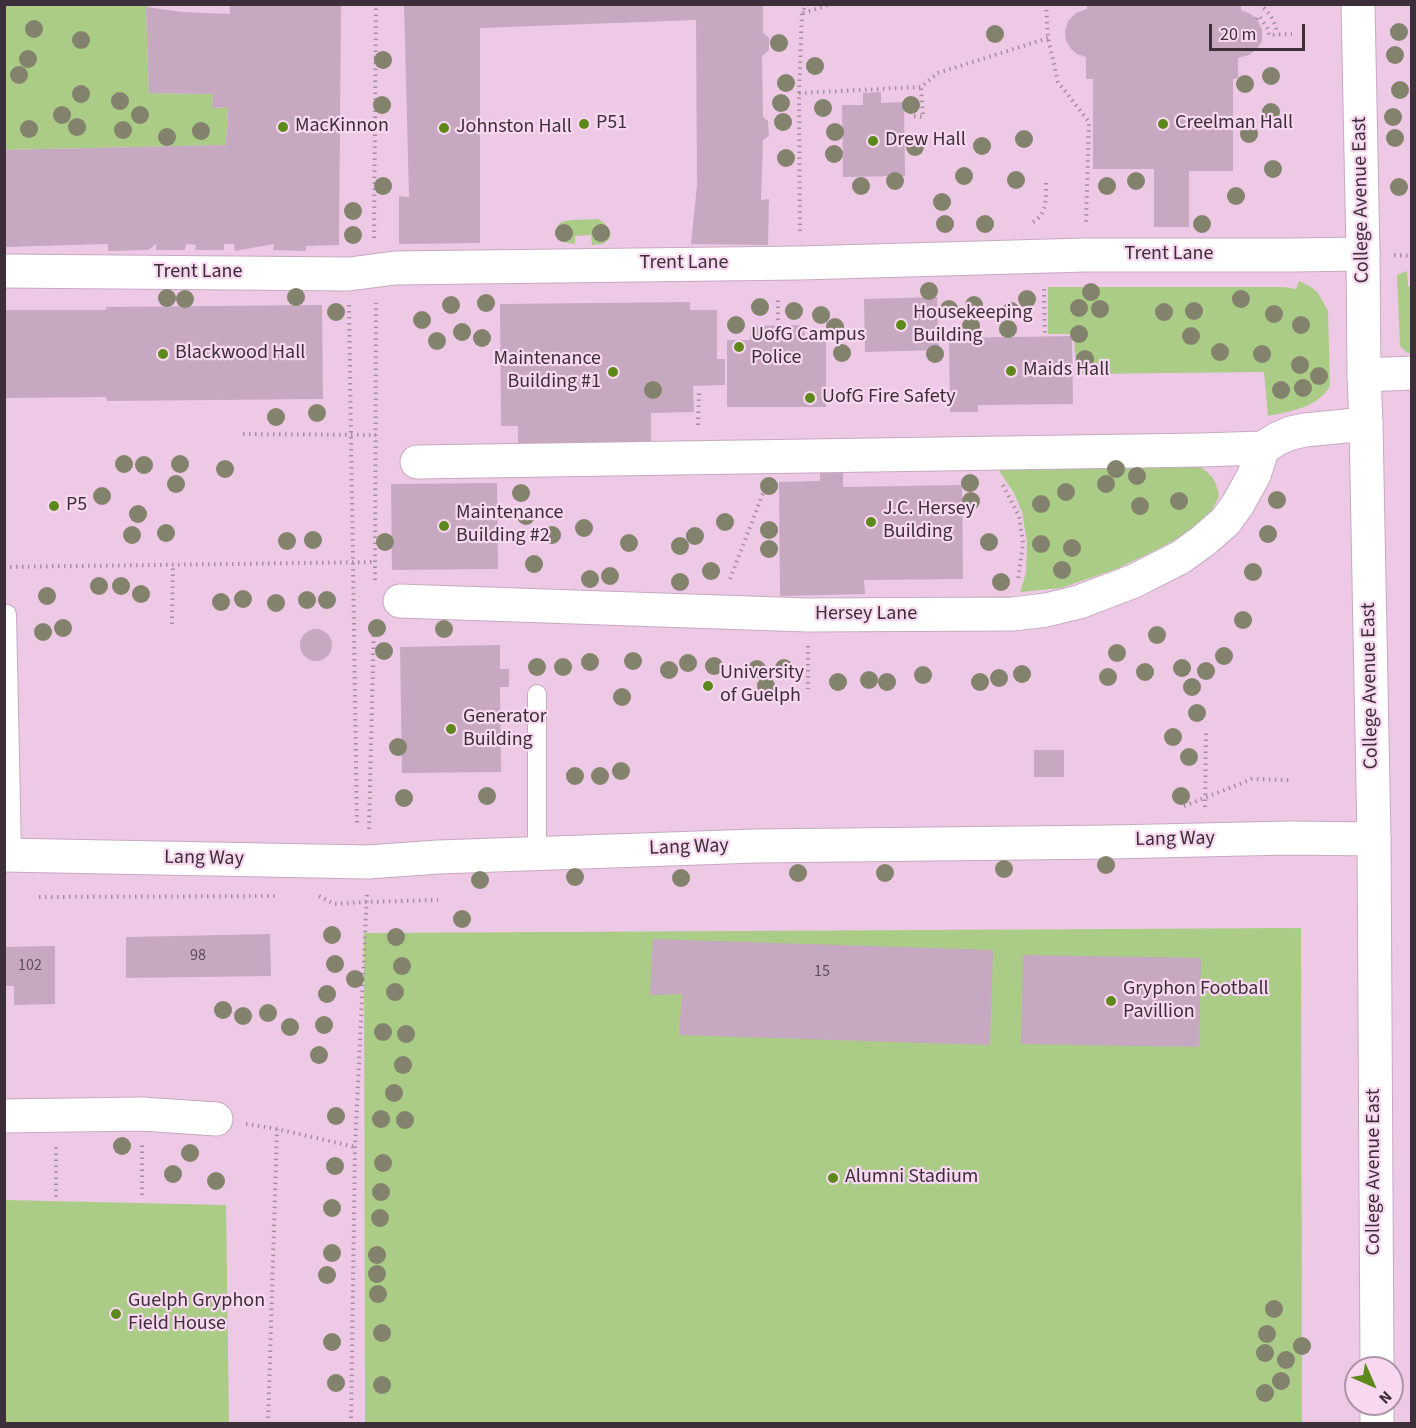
<!DOCTYPE html>
<html>
<head>
<meta charset="utf-8">
<style>
	body { margin:0 }
	#map { position:relative; width:1416px; height:1428px; overflow:hidden; background:#f8d8f1; font-family:"Source Sans 3",sans-serif }
	canvas { display:block }
	.frame { position:absolute; inset:0; border:6px solid #3c2f39; pointer-events:none }
	.north { position:absolute; left:1344px; top:1356px; width:60px; height:60px; box-sizing:border-box; background:#f8d8f1; border:2px solid #ad94a7; border-radius:50%; rotate:135deg; font-size:16px; font-weight:700; line-height:24px; text-align:center; color:#3c2f39 }
	.north::after { content:''; display:block; margin:auto; width:21px; height:27px; background:#5d891a; clip-path:polygon(50% 0,100% 100%,50% 72%,0 100%) }
	.scale { position:absolute; left:1209px; top:24px; width:96px; height:27px; box-sizing:border-box; border:3px solid #3c2f39; border-top:0; padding-left:8px; font-size:18px; line-height:21px; white-space:nowrap; color:#3c2f39; -webkit-text-stroke:4px #f8d8f1; paint-order:stroke }
</style>
</head>
<body>
<div id="map">
<canvas width="1416" height="1428"></canvas>
<div class="frame"></div>
<div class="north">N</div>
<div class="scale">20 m</div>
</div>
<script>
const context = document.querySelector('canvas').getContext('2d');
context.lineJoin = 'round';
function paint(path, color) { context.fillStyle = color; context.fill(path, 'evenodd'); }
function trace(path, color, width, dash) { context.strokeStyle = color; context.lineWidth = width; context.lineCap = dash ? 'butt' : 'round'; context.setLineDash(dash || []); context.stroke(path); }
function label(font, color, halo, rows, align = 'center') {
  context.font = font + ' "Source Sans 3",sans-serif'; context.lineWidth = 4.5; context.setLineDash([]); context.textBaseline = 'middle'; context.strokeStyle = halo; context.fillStyle = color; for (const [text, x, y, turn = 0] of rows) {
    context.save(); context.translate(x, y); context.rotate((+turn || 0) * Math.PI / 180); context.textAlign = isNaN(turn) ? turn : align; if (halo) context.strokeText(text, 0, 0); context.fillText(text, 0, 0); context.restore();
  }
}
paint(new Path2D(`
	M5,5H1411V1423L5,1424ZM1356,1368H1392V1404H1356Z`), '#eec9e6');
paint(new Path2D(`
	M4,5H161L146,7L149,93L213,94L212,108L228,107L226,145L5,150Z
	M597,219C608,223 618,238 602,244C599,245 595,244 592,245L591,235L575,236V244C571,243 565,243 561,241C553,238 555,225 562,222C569,219 588,220 597,219Z
	M1407,271L1408,286L1411,287V354L1406,352L1400,346L1397,275Z
	M1299,281L1311,287L1318,293L1328,311L1330,386C1317,408 1291,411 1268,416L1264,372L1076,374L1074,334H1048V287H1284L1296,289Z
	M1199,466C1212,475 1216,479 1219,496L1208,518L1178,538L1158,549L1116,569L1061,588L1020,592L1026,573L1027,542L1022,512L1014,493L998,469Z
	M1301,928L1302,1423H365L364,933Z
	M5,1200L226,1205L229,1423H5Z`), '#aacc87');
paint(new Path2D(`
	M230,4H341L339,245L306,246V251L273,250L274,244L235,251L234,244H224V250H195L196,245L186,244L185,250H156V244L148,250L108,251V244L4,247V150L226,145L228,107L212,108L213,94L149,93L146,7L183,12L230,14Z
	M404,4H763V33L769,38V50L762,56L763,117L768,121L769,136L763,140L761,200L769,199L768,245L691,244L697,185L696,20L480,28V243L399,244V196L409,197Z
	M1087,5H1241V10L1251,14L1258,21L1262,30V41L1257,49L1249,55L1238,58V78L1233,79V171H1189V227H1154V169H1093V79H1086V57L1077,54L1071,49L1066,41L1065,31L1068,21L1076,13L1087,9Z
	M881,92V103L904,102L905,176L843,177L842,105H863V93Z
	M937,297L939,350L865,352L864,299Z
	M690,302V310H717V359H725V385L693,386L694,412L651,413V446L518,447V426H501L500,304Z
	M322,305L323,399L107,401L106,397L4,398V310H106V307Z
	M804,325L805,338H826V407H727V340H750V326Z
	M1072,336L1073,404L978,405V412H950L949,338Z
	M843,470V487L962,485L963,579L864,580L865,594L780,596L779,482L820,481V471Z
	M497,483L498,569L392,570L391,484Z
	M300 645a16 16 0 1 1 32 0a16 16 0 1 1-32 0Z
	M500,645V669H509V687H500L501,772L402,773L400,647Z
	M1034,750H1064V777H1034Z
	M270,934L271,976L126,978V937Z
	M653,939L993,950L990,1045L679,1035L682,994L650,995Z
	M50,946H55V1004L14,1005V986H4V947Z
	M1023,955L1201,958L1199,1047L1021,1044Z`), '#c6a8c0');
const lane = new Path2D(`
	M7,614L12,855
	M537,853V694`);
const street = new Path2D(`
	M4,271L349,274L395,268L800,263L1085,255H1292L1363,254
	M1364,375L1412,373
	M417,462L1200,450L1263,448
	M400,601L807,615L1013,614L1046,610L1079,602L1134,581L1181,557L1203,541L1226,521L1238,504L1254,475L1263,448L1277,439L1291,433L1305,430L1366,424
	M4,855L368,862L438,857L756,846L1111,842L1289,838L1374,839
	M4,1116L142,1114L216,1119`);
const secondary = new Path2D(`
	M1358,4L1363,254L1364,375L1366,424L1374,839L1377,1368
	M1377,1404V1424`);
trace(lane, '#c7a9c1', 20);
trace(street, '#c7a9c1', 35);
trace(secondary, '#c7a9c1', 35);
trace(new Path2D(`
	M1046,4L1048,38L1058,82L1089,122L1086,223
	M1259,4C1271,13 1274,21 1278,34
	M803,13L831,4
	M1256,19L1259,16L1268,29L1269,35L1292,34
	M799,93L921,87L938,73L1048,38
	M914,116L923,117L921,87
	M1033,222C1048,214 1046,196 1046,180
	M800,231L799,93L802,13L806,4
	M374,238L376,4
	M1394,255L1412,256
	M1044,289L1045,336
	M349,305L357,826
	M778,326V296
	M698,425L699,390
	M243,434L376,435
	M1003,485L1019,516L1023,543L1018,580
	M4,567L375,562
	M730,579L765,488
	M375,580L376,303
	M172,624L173,565
	M808,646V689
	M1184,806L1252,779L1289,780
	M1205,807L1206,733
	M369,829L374,621
	M319,896L334,904L366,902L438,900
	M39,897L278,896
	M246,1124L277,1129L355,1147
	M142,1195V1145
	M56,1197V1146
	M268,1424L277,1129
	M351,1424L355,1147L367,894`), '#a68ea1', 4, [1.5, 4.5]);
trace(lane, '#fff', 18);
trace(street, '#fff', 33);
trace(secondary, '#fff', 33);
context.fillStyle = '#83826c';
for (const [x, y] of [
	[34,29],
	[1399,32],
	[995,34],
	[81,40],
	[779,43],
	[1395,55],
	[28,59],
	[383,60],
	[815,66],
	[19,75],
	[1271,76],
	[786,83],
	[1245,84],
	[1400,90],
	[81,94],
	[120,101],
	[781,103],
	[382,105],
	[911,105],
	[823,108],
	[1271,112],
	[62,115],
	[140,115],
	[1393,117],
	[783,122],
	[77,127],
	[29,129],
	[123,130],
	[201,131],
	[835,132],
	[1249,134],
	[167,137],
	[1395,138],
	[1024,139],
	[982,146],
	[915,147],
	[834,154],
	[786,158],
	[1273,169],
	[964,176],
	[1016,180],
	[895,181],
	[1136,181],
	[383,186],
	[861,186],
	[1107,186],
	[1399,187],
	[1236,196],
	[942,202],
	[353,211],
	[945,224],
	[985,224],
	[1202,224],
	[564,233],
	[601,233],
	[353,235],
	[929,291],
	[1091,292],
	[296,297],
	[167,298],
	[185,299],
	[1027,299],
	[1241,299],
	[486,303],
	[451,305],
	[974,305],
	[760,307],
	[1079,308],
	[949,309],
	[1100,309],
	[794,311],
	[1011,311],
	[1194,311],
	[336,312],
	[1164,312],
	[1274,314],
	[821,315],
	[422,320],
	[736,325],
	[1301,325],
	[971,326],
	[835,327],
	[1008,329],
	[462,332],
	[1079,334],
	[1191,336],
	[482,338],
	[437,341],
	[1220,352],
	[842,353],
	[935,354],
	[1262,354],
	[1085,359],
	[1300,365],
	[1319,376],
	[1303,388],
	[653,390],
	[1281,390],
	[317,413],
	[276,417],
	[124,464],
	[180,464],
	[144,465],
	[225,469],
	[1116,469],
	[1137,476],
	[970,483],
	[176,484],
	[1106,484],
	[769,486],
	[1066,492],
	[521,493],
	[102,496],
	[1277,500],
	[971,501],
	[1179,501],
	[1041,504],
	[1140,506],
	[138,514],
	[526,516],
	[725,522],
	[584,528],
	[769,530],
	[166,533],
	[1268,534],
	[132,535],
	[552,535],
	[695,536],
	[313,540],
	[287,541],
	[385,542],
	[989,542],
	[629,543],
	[1041,544],
	[680,546],
	[1072,548],
	[769,549],
	[534,564],
	[1062,570],
	[711,571],
	[1253,572],
	[610,576],
	[590,579],
	[680,582],
	[1001,582],
	[99,586],
	[121,586],
	[141,594],
	[47,596],
	[243,599],
	[307,600],
	[327,600],
	[221,602],
	[276,603],
	[1243,620],
	[63,628],
	[377,628],
	[444,629],
	[43,632],
	[1157,635],
	[384,651],
	[1117,653],
	[1224,656],
	[633,661],
	[590,662],
	[688,663],
	[714,666],
	[537,667],
	[563,667],
	[784,668],
	[1182,668],
	[757,669],
	[669,670],
	[1206,671],
	[1145,672],
	[1022,674],
	[923,675],
	[1108,677],
	[999,678],
	[869,680],
	[838,682],
	[887,682],
	[980,682],
	[766,686],
	[1192,687],
	[622,697],
	[1197,713],
	[1173,737],
	[398,747],
	[1189,757],
	[621,771],
	[575,776],
	[600,776],
	[487,796],
	[1181,796],
	[404,798],
	[1106,865],
	[1004,869],
	[798,873],
	[885,873],
	[575,877],
	[681,878],
	[480,880],
	[462,919],
	[332,935],
	[396,937],
	[335,964],
	[402,966],
	[355,979],
	[395,992],
	[327,994],
	[223,1010],
	[268,1013],
	[243,1016],
	[324,1025],
	[290,1027],
	[383,1032],
	[406,1034],
	[319,1055],
	[403,1065],
	[394,1093],
	[336,1116],
	[381,1119],
	[405,1120],
	[122,1146],
	[190,1153],
	[383,1163],
	[335,1166],
	[173,1174],
	[216,1181],
	[381,1192],
	[332,1208],
	[380,1218],
	[332,1253],
	[377,1255],
	[377,1274],
	[327,1275],
	[378,1294],
	[1274,1309],
	[382,1333],
	[1267,1334],
	[332,1342],
	[1302,1346],
	[1265,1353],
	[1286,1360],
	[1281,1381],
	[336,1383],
	[382,1385],
	[1265,1393]
]) { context.beginPath(); context.arc(x, y, 9, 0, 2 * Math.PI); context.fill(); }
for (const [x, y, r, color] of [
	[584,124,6,"#5d891a"],
	[1163,124,6,"#5d891a"],
	[283,127,6,"#5d891a"],
	[444,128,6,"#5d891a"],
	[873,141,6,"#5d891a"],
	[901,325,6,"#5d891a"],
	[739,347,6,"#5d891a"],
	[163,354,6,"#5d891a"],
	[1011,371,6,"#5d891a"],
	[613,372,6,"#5d891a"],
	[810,398,6,"#5d891a"],
	[54,506,6,"#5d891a"],
	[871,522,6,"#5d891a"],
	[444,526,6,"#5d891a"],
	[708,686,6,"#5d891a"],
	[451,729,6,"#5d891a"],
	[1111,1001,6,"#5d891a"],
	[833,1178,6,"#5d891a"],
	[116,1314,6,"#5d891a"]
]) { const dot = new Path2D(); dot.arc(x, y, r, 0, 2 * Math.PI); context.fillStyle = color; context.fill(dot); trace(dot, '#f8d8f1', 2); }
label('16px', '#5e4d5b', null, [
	["98",198,956],
	["102",30,966],
	["15",822,972]
]);
label('20px', '#3c2f39', '#f8d8f1', [
	["P51",596,124],
	["Creelman Hall",1175,124],
	["MacKinnon",295,127],
	["Johnston Hall",456,128],
	["Drew Hall",885,141],
	["Housekeeping",913,314],
	["Building",913,337],
	["UofG Campus",751,336],
	["Police",751,359],
	["Blackwood Hall",175,354],
	["Maintenance",601,360,"right"],
	["Building #1",601,383,"right"],
	["Maids Hall",1023,371],
	["UofG Fire Safety",822,398],
	["P5",66,506],
	["J.C. Hersey",883,510],
	["Building",883,533],
	["Maintenance",456,514],
	["Building #2",456,537],
	["University",720,674],
	["of Guelph",720,697],
	["Generator",463,718],
	["Building",463,741],
	["Gryphon Football",1123,990],
	["Pavillion",1123,1013],
	["Alumni Stadium",845,1178],
	["Guelph Gryphon",128,1302],
	["Field House",128,1325]
], 'left');
label('20px', '#3c2f39', '#f8d8f1', [
	["College Avenue East",1362,200,-91],
	["Trent Lane",1169,255],
	["Trent Lane",684,264],
	["Trent Lane",198,273],
	["Hersey Lane",866,615],
	["College Avenue East",1371,686,-91],
	["Lang Way",1175,840,-1],
	["Lang Way",689,848,-2],
	["Lang Way",204,859,1],
	["College Avenue East",1375,1172,-90]
]);
</script>
</body>
</html>
